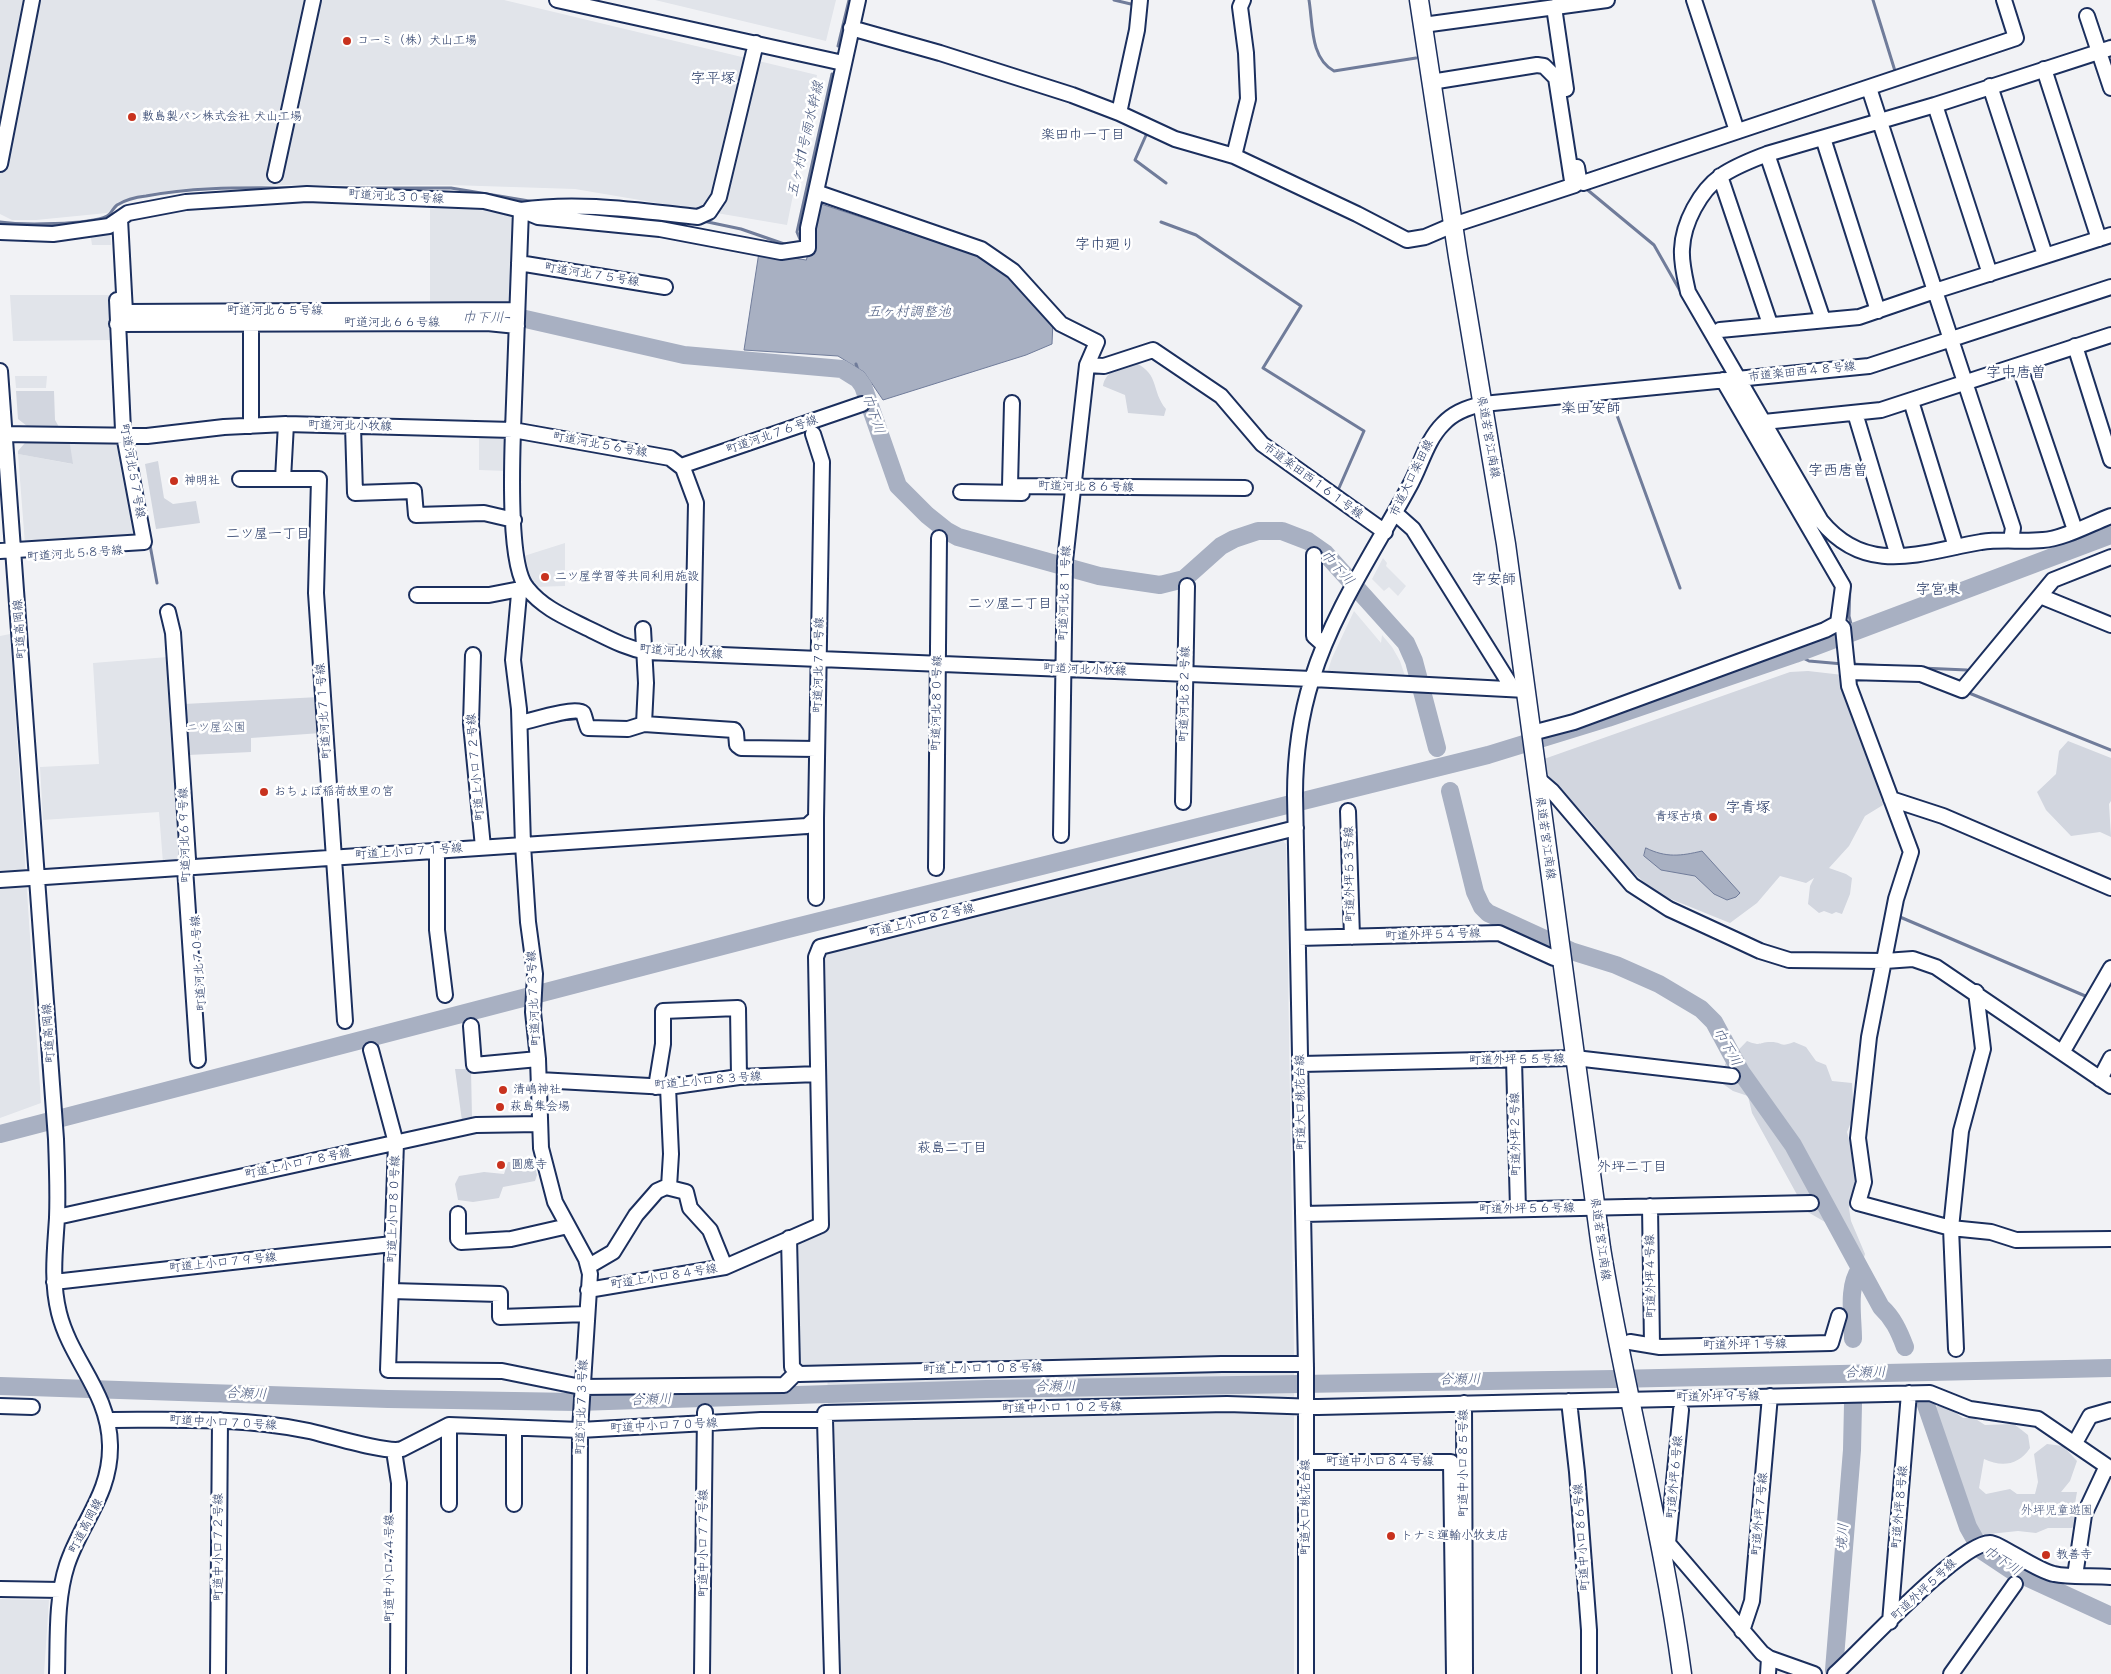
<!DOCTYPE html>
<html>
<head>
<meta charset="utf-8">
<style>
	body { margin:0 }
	canvas { display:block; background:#f1f2f5 }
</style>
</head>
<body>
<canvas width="2111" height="1674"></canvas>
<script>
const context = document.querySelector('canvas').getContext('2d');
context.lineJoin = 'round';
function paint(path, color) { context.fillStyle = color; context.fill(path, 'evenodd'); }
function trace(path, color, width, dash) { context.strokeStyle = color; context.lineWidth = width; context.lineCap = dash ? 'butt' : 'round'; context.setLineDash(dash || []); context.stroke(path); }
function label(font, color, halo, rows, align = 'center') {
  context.font = font + ' "Shantell Sans","Klee One",sans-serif'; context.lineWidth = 5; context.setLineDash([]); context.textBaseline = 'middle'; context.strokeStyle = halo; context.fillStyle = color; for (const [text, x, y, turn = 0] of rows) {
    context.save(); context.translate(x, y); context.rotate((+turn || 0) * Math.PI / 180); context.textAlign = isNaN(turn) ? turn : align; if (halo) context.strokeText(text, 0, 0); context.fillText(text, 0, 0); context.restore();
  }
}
paint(new Path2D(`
	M0,0H504L817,75L787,225L575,189L450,185H283L195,188L158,192L119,202L107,213L36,220H12L0,214Z
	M655,0H836L826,41Z
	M430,205H483L518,212L514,306L430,307Z
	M110,229L111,245H92L90,232Z
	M10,295H115L116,340L13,341Z
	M15,376H47L46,388H16Z
	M479,434L503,435L508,441L507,471L479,470Z
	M69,438L126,439L142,538L25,544L18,454L72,464Z
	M565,543V586L532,587L528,582L524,556Z
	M1383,558L1387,563L1386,566L1406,586L1398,596L1389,587L1384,591L1372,579Z
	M1354,611L1381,643L1382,635L1392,647L1400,661L1405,676L1331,674L1328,670L1332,658Z
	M10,634L41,1103L0,1118V636Z
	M168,657L181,862L163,863L159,812L43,820L40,767L99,764L93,663Z
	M1282,840L1286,844L1294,1351V1674H836L827,1367H797V1244L828,1229L821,955Z
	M0,1599L49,1600L44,1674H0Z`), '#e1e4ea');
paint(new Path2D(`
	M1136,363C1160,375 1151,391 1166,409L1164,416L1128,413L1125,395L1103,386C1105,371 1123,364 1136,363Z
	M16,391H54L55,420L59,427L27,426L18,419Z
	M30,437L69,438L73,464L18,454V451Z
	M158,461L164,498L173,504L196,501L200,523L156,529L145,464Z
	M1808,671L1843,675L1883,805L1865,816L1849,846L1829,868L1846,874L1852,878L1850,894L1842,914L1836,912L1832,914L1824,911L1819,913L1808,904L1810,886L1814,878L1806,883L1780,876L1757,903L1730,923L1656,893L1623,863L1587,817L1544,775V759L1790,672Z
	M319,697L321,733L251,738V752L188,755L184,704Z
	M2068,741L2111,758V801L2109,804L2111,837L2100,832L2071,836L2046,810L2037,792L2056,774L2059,751Z
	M1747,1041C1762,1047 1758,1042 1771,1042C1783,1042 1779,1048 1794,1042L1806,1047L1816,1061L1826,1065L1832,1081L1852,1083L1854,1115L1847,1132L1858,1175L1849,1208L1851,1221L1865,1254L1858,1277L1825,1222L1806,1211L1752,1113L1748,1096L1733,1091L1723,1084L1725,1064Z
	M455,1069H471L472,1118L462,1121Z
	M522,1157H533L537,1175L535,1181L503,1187L499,1198L473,1202L458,1200L455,1184L459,1176L484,1172L504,1174L508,1162H514Z
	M1943,1404L1963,1418H1974L1985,1425L2014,1424L2028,1435L2030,1448C2018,1466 2001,1467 1984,1459L1979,1488L1986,1494L2010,1489L2017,1494H2035L2038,1482L2034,1454L2047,1444L2063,1446L2077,1461L2070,1481L2061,1492H2077L2073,1515L2082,1516L2079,1522L2072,1528H2048L2036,1533L2018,1531L1970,1536C1949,1506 1935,1455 1925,1418L1935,1407Z`), '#d2d6df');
const water = new Path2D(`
	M821,204L979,256L1001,265L1053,321L1052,344L1026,355L883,400L864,372L838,356L744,350L759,252L806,260Z
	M1646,848C1666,858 1681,856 1702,851L1740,893L1736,897L1727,900L1714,894L1695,876L1661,870L1644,856Z`);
paint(water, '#a8b0c2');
trace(water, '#707c9a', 1);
trace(new Path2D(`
	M1114,0L1135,5
	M1309,0C1313,24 1310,58 1334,71L1416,58
	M1873,0L1895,71
	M1128,40L1131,24
	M2101,44L2111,40
	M838,46L849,0
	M1144,131L1147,133L1135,160L1166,183
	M1584,187L1654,245L1683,296
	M323,188H451L535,202
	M703,221L741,229L790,246
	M0,222C21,225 89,225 107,216C111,214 113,208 117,205C125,200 137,197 146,196C196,186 249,188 299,188
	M1161,222L1196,235L1301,306L1263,368L1364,431L1339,488
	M802,244L797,232L832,74
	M1719,360L1729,376
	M856,364L863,386
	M1736,388L1755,421
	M1610,396L1680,588
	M133,441L140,485
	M1817,526L1850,584L1849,616L1853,632
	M147,545H150L157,583
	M1795,654L1809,661L1843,664
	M1852,664L1903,667
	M1921,668L1967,670L1971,674
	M1970,687L1969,693L2111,750
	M1900,917L2090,998
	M1456,1412L1458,1421`), '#707c9a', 3);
trace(new Path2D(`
	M475,317L521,318L684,355L842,369L858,379L863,386L898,486L927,515L947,531L958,537L1099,576L1160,585L1184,579L1221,546L1234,539L1258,531H1282L1308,541L1325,553L1406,643L1414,661L1437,748
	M1450,791L1475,892L1482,907L1488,913L1571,951L1616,965L1659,984L1701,1009L1714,1022L1741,1072L1793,1145L1881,1307C1893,1318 1899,1331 1905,1347
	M0,1134L784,930L1488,755L1608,718L1795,654L2111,535
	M1853,1339C1853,1317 1847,1287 1860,1269
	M0,1386L388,1399L577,1402L986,1389L1614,1379L2111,1368
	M1925,1402L1968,1527L1981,1550L2011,1570L2111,1616
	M1834,1670L1852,1450L1853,1404`), '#a8b0c2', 18);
const minor = new Path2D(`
	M557,0L843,63
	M1694,0L1737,131
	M1554,7L1566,89
	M2087,16L2111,88
	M1423,25L1607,0
	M851,28L940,53L1072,95L1119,113L1175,139L1234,156L1357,214L1407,240L1425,237L1453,225L1575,185L1572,181L1556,78L1544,66L1537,65L1431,82
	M2111,48L1935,105L1767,154C1752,160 1735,166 1721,176C1700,191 1683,223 1682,249C1681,263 1685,278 1688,292L1821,521C1867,577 1922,552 1981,542C2002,539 2022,542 2043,540C2063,539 2092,523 2111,516
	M2044,69L2099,239
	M1990,86L2045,255
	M1935,105L1990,274
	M1119,113L1137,30L1140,0
	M1823,138L1878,311
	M1767,154L1823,320
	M1234,156L1248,99L1246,53L1240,7L1243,0
	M0,164L32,0
	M1577,167L1579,179L1583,183L2016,38L2004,0
	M275,175L313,0
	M1720,176L1770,324
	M816,192L981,249L1013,271L1061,324L1097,342L1087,365L1065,561L1061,835
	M120,219L125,312L517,310
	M0,232L53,234L109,226L128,213L186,202L307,194L484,201L521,210L538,217L660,229L781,252L808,248V228L858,0
	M519,263L665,287
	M117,324L487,323L517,326
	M251,324V426
	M1714,334L1720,330L1859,317L1935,291L1869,88
	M2075,346L2111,460
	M1087,365L1104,366L1153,350L1221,396L1262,444L1385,532
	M2019,365L2075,530
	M0,371L56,1139C57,1165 58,1192 57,1218C55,1250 51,1281 59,1313C71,1361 109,1392 110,1445C111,1494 81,1522 67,1565C56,1599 58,1638 57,1674
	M1723,380L1843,586L1838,623L1843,628L1849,686L1911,852L1896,899L1869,1037L1858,1138L1864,1182L1858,1203L1951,1228L1991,1232L2016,1240L2111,1239
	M1911,401L1956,547
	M1012,403L1010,486L1245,488
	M1855,413L1898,556
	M1764,422L1881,410L2111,335
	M353,426L355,493L414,491L416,515L484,513L514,520
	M0,434L147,436L224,427L286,424L513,430C512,462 508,566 527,588C543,608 565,617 587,628C608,638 625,648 647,652L1312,679L1526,690
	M813,434L822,462L816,818V898
	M681,466L862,404
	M240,479H319L316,593L345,1021
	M283,479L286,424
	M961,492L1022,493
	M1395,513L1413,529L1513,689
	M2011,540L2013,528L1935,291L2111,235
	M0,551L144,542L123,430L117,300
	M1314,555V636L1324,645
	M524,585L519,594L513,660L519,709L523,845L528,922L535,974L533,1012L538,1059L541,1148L555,1202L586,1259L590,1274L580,1430L579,1674
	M417,595H489L520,589
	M2040,596L2111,625
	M168,612L173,633L188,859L185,868L198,1060
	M643,629L646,683L644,724
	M693,654L696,503L683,468L670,458L513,430L521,210C578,201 641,211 698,217L709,212L719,197L756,43
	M473,655L471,724L483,847
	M1848,672L1921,674L1962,690L2053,580L2111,557
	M520,723C530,721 576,706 583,713C585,717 586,724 588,728L628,729L644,724L734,730L736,733L737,745L741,748L817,749
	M1532,733L1574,722L1825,630L1838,623
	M1537,778L1552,791L1632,885L1669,909L1732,938L1760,951L1789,960L1885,961L1913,959L1936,967L2111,1086
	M1891,799L1943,816L2111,888
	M1183,802L1187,586
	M1348,811L1352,937
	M437,850V930L445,995
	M936,868L939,538
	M0,880L807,826L816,818
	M1298,938L1499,933L1554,958H1562
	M471,1026L474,1065L538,1059
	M371,1050L396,1143L388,1370L502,1371L581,1387L784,1385L796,1373
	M2063,1051L2111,968
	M1514,1060L1518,1209
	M1301,1064L1575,1058L1732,1076
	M2100,1079L2111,1058
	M539,1080L668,1087L739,1077L818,1074
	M656,1087L663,1044V1011L738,1008L739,1077
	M668,1087L671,1154L669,1187
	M1650,1206L1652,1345
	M458,1214V1239L461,1242L511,1239L568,1226
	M1303,1214L1811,1203
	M57,1217L476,1125L540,1124
	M789,1238L792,1367L799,1374L1222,1364H1306
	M589,1266L613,1252L636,1215L657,1191L666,1187L686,1192L690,1208L710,1230L725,1267
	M54,1282L392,1244
	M588,1290L725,1267L821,1225L816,957L820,947L1296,828
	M391,1291L500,1294V1317L587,1314
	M1630,1342L1660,1347L1831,1343L1839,1316
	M1956,1349L1951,1228L1961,1131L1983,1049L1976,992
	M1569,1401L1577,1472L1589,1630V1674
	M1464,1403L1465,1674
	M0,1406L32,1407
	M107,1420C175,1420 243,1417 309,1431C327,1435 389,1454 402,1449L449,1425L580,1430L761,1420H825L832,1674
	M825,1420V1413L1227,1404L1318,1407L1930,1393L1970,1409L2038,1419L2111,1469
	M449,1425V1504
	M2075,1443L2090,1416L2111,1410
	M394,1451L399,1483L398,1674
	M1306,1462H1451L1454,1674
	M514,1504V1428
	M1660,1540L1666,1541L1762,1653L1769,1658L1814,1674
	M1668,1543L1681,1410
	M2075,1576L2084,1515L2106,1468
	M0,1589L61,1590
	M1890,1622L1909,1393
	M1742,1631L1752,1601L1770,1396
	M218,1674L220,1420
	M702,1674L705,1412
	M1306,1674V1368L1295,795C1295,756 1300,717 1312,679C1333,611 1375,550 1409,487C1421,466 1426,441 1443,424C1454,412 1468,407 1483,404L1869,366L2111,287
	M1768,1674L1769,1658
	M1835,1674C1862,1650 1959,1543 1990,1543C1999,1543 2037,1571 2054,1574C2072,1578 2093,1575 2111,1577
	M1951,1674L2015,1584`);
const major = new Path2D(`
	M1419,0L1458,257L1506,544L1601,1248C1624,1391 1663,1531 1682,1674`);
trace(minor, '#1b2f5e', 18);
trace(major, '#1b2f5e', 21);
trace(minor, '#fff', 14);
trace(major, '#fff', 18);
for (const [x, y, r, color] of [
	[347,41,5,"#c8321e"],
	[132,117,5,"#c8321e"],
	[174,481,5,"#c8321e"],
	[545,577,5,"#c8321e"],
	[264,792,5,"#c8321e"],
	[1713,817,5,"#c8321e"],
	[503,1090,5,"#c8321e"],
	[500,1107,5,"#c8321e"],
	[501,1165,5,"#c8321e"],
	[1391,1536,5,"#c8321e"],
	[2046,1555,5,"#c8321e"]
]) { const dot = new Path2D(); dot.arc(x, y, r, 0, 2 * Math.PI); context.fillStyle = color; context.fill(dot); trace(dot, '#fff', 2); }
label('12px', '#1b2f5e', '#fff', [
	["コーミ（株）犬山工場",357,41],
	["敷島製パン株式会社 犬山工場",142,117],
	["神明社",184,481],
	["二ツ屋学習等共同利用施設",555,577],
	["おちょぼ稲荷故里の宮",274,792],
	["青塚古墳",1703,817,"right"],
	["清嶋神社",513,1090],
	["萩島集会場",510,1107],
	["圓應寺",511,1165],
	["トナミ運輸小牧支店",1401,1536],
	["教善寺",2056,1555]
], 'left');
label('12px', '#1b2f5e', '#fff', [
	["町道河北３０号線",396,197,3],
	["町道河北７５号線",592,275,9],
	["町道河北６５号線",275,311],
	["町道河北６６号線",392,323],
	["市道楽田西４８号線",1802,372,-6],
	["町道河北小牧線",350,426,1],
	["町道河北７６号線",772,435,-19],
	["県道若宮江南線",1488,437,80],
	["町道河北５６号線",600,445,10],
	["町道河北５７号線",132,471,80],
	["市道大口楽田線",1412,478,-64],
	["市道楽田西１６１号線",1313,481,36],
	["町道河北８６号線",1086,487,1],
	["町道河北５８号線",75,554,-4],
	["町道河北８１号線",1065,593,-88],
	["町道高岡線",20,629,-94],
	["町道河北小牧線",681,652,4],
	["町道河北７９号線",819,665,-89],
	["町道河北小牧線",1085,670,2],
	["町道河北８２号線",1185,694,-89],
	["町道河北８０号線",937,703,-89],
	["町道河北７１号線",324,711,-94],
	["町道上小口７２号線",476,767,-95],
	["町道河北６９号線",185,835,-92],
	["県道若宮江南線",1545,838,82],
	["町道上小口７１号線",409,852,-4],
	["町道外坪５３号線",1350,874,-91],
	["町道上小口８２号線",922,921,-14],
	["町道外坪５４号線",1433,935,-2],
	["町道河北７０号線",199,963,-94],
	["町道河北７３号線",534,998,-93],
	["町道高岡線",49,1033,-94],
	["町道外坪５５号線",1517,1060,-1],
	["町道上小口８３号線",708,1081,-5],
	["町道大口桃花台線",1301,1102,-91],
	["町道外坪２号線",1516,1134,-91],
	["町道上小口７８号線",298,1164,-12],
	["町道上小口８０号線",394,1209,-88],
	["町道外坪５６号線",1527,1209,-1],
	["県道若宮江南線",1600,1239,82],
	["町道上小口７９号線",223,1263,-6],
	["町道外坪４号線",1651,1276,-91],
	["町道上小口８４号線",664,1277,-9],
	["町道外坪１号線",1745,1345,-1],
	["町道上小口１０８号線",983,1369,-1],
	["町道外坪９号線",1718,1397,-1],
	["町道河北７３号線",582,1407,-88],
	["町道中小口１０２号線",1062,1408,-1],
	["町道中小口７０号線",223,1423,3],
	["町道中小口７０号線",664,1426,-3],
	["町道中小口８４号線",1380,1462],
	["町道中小口８５号線",1464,1463,-90],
	["町道外坪６号線",1675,1477,-85],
	["町道大口桃花台線",1306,1507,-90],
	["町道外坪８号線",1900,1507,-85],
	["町道外坪７号線",1760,1514,-85],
	["町道高岡線",86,1526,-63],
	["町道中小口８６号線",1582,1537,-94],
	["町道中小口７７号線",704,1543,-90],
	["町道中小口７２号線",219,1547,-90],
	["町道中小口７４号線",390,1568,-90],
	["町道外坪５号線",1924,1590,-43]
]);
label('12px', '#49597e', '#fff', [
	["ニツ屋公園",216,728],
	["外坪児童遊園",2057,1511]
]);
label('14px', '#1b2f5e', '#fff', [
	["楽田巾一丁目",1083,135],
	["二ツ屋一丁目",268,534],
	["二ツ屋二丁目",1010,604],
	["萩島二丁目",952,1148],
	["外坪二丁目",1632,1167]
]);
label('italic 14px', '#4c5c81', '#fff', [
	["五ヶ村1号雨水幹線",806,139,-77],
	["五ヶ村調整池",909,312],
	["巾下川",483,318],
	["巾下川",873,414,71],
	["巾下川",1337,568,48],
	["巾下川",1727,1047,61],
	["合瀬川",1865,1373,-1],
	["合瀬川",1460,1380,-1],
	["合瀬川",1055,1387,-1],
	["合瀬川",246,1394,2],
	["合瀬川",651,1400,-2],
	["境川",1843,1537,-86],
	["巾下川",2002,1561,34]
]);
label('15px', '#1b2f5e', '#fff', [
	["字平塚",713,79],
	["字巾廻り",1105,245],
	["字中唐曽",2016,373],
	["楽田安師",1591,409],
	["字西唐曽",1838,471],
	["字安師",1494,580],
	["字宮東",1938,590],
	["字青塚",1748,808]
]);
</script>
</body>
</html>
